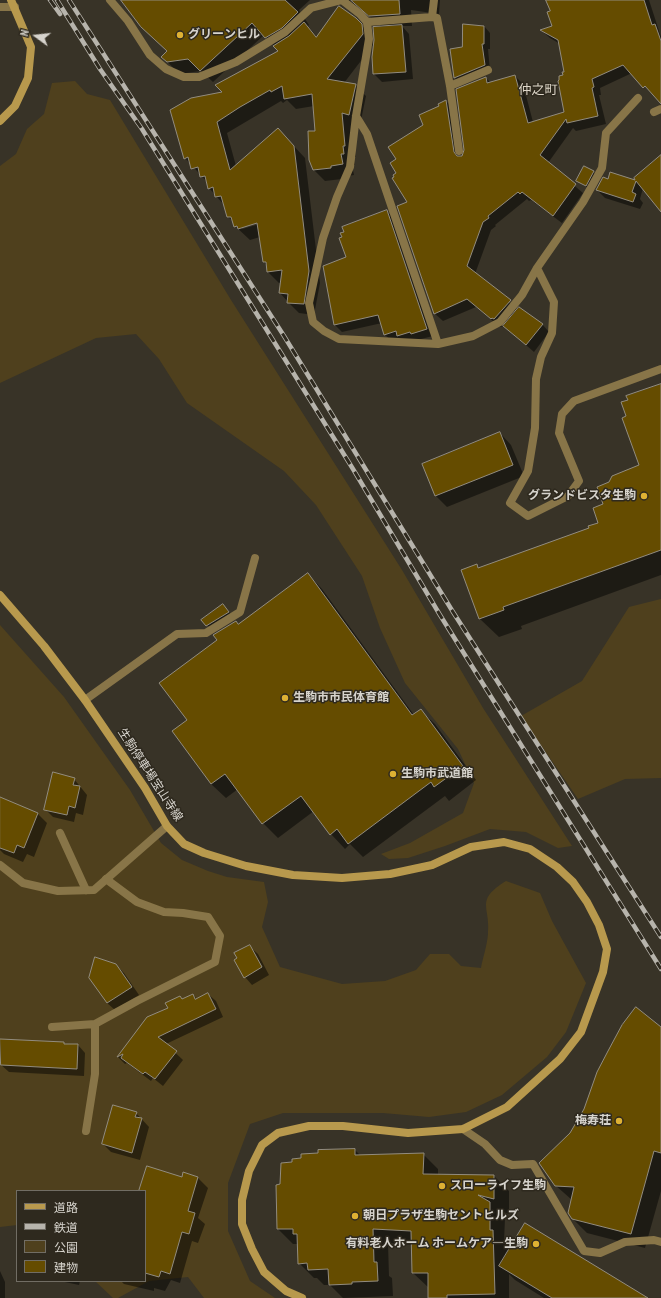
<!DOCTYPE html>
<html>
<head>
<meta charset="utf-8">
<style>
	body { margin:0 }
	#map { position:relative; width:661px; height:1298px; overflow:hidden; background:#383327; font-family:"PT Sans Narrow","Noto Sans JP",sans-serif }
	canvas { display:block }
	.legend { position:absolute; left:16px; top:1190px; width:130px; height:92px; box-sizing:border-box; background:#2e291e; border:1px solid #716d64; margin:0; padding:5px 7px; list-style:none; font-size:12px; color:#d6d3cc }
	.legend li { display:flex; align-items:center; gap:8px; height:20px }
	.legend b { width:20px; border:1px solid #716d64 }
	.north { position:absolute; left:16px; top:16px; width:40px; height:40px; -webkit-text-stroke:3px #2e291e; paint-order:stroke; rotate:285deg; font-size:11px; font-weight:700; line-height:16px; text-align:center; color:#d6d3cc }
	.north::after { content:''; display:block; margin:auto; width:14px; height:18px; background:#d6d3cc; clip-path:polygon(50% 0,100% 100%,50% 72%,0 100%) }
</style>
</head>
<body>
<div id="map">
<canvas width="661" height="1298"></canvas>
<ul class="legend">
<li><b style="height:5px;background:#b8994d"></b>道路</li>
<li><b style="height:5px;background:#b7b4ac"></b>鉄道</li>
<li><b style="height:11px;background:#4f401d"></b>公園</li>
<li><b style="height:11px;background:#654c00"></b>建物</li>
</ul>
<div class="north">N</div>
</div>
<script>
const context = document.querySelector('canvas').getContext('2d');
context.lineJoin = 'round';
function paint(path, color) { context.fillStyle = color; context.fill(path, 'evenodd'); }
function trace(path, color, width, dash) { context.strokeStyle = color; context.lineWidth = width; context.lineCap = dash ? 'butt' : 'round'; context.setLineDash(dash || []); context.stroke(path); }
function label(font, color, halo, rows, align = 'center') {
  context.font = font + ' "PT Sans Narrow","Noto Sans JP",sans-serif'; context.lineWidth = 3; context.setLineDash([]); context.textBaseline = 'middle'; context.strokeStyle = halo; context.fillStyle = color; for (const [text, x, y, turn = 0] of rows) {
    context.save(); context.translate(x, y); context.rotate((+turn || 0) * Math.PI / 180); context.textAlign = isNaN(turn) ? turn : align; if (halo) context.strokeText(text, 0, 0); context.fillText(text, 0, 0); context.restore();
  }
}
paint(new Path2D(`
	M75,81L87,94L110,100L231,300L402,570L483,708L572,846L558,848L526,832L490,829L445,846L408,858L389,859L381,854L410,843L463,813L474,783L458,749L405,683L380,628L362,576L316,505L284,471L187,403L159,359L136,334L96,338L0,383V166L16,154L27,129L44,114L52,83Z
	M661,599V778L625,779L578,799L521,716L582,681L629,607Z
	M0,625L64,697L130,790L161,843L182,860L208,871L227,877L264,882L268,902L262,927L280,967L342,984L385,981L416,970L430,954H449L461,966L481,968C483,957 487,946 488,934C491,906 474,901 506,881L540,893L552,921L586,983L566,1032L547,1057L502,1095L466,1112L429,1117L383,1113H283L250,1124L228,1183V1231L250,1281L275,1298H204L188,1277L149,1281L118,1298H113L95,1281H145V1191H17V1225L0,1227Z`), '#4f401d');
paint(new Path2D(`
	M121,0H310L299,10L309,25L308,26L317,37L356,19L372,36L373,45L344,83L355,85L366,96L360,125L352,124L356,157H354L355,165H352L354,175L342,177V179L325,181L314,170L316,132L314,106L296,109L287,100L283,103L281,101L227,133L236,166L278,129L305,158L320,283L314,315L299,313L288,302L280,293L281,283H279L268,272L267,266L264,262L260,237L250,240L235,226L234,222L228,217L225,206L209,188L208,183L185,158L224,92L279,51L264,35L213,82L201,71L179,74L163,57L168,51L140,24ZM262,221L263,223L242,229L241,227Z
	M345,0H440L439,14L411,10L412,26H402L409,34L413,79L382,82L374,74L373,57L382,27L358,7H352Z
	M547,0H649L661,37V103L632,73L600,88L601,95H599L606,124L576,131L573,128L548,163L583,193L562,223L531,200L529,201L527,199L495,225L496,226L491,230L475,274L518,310L542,324L549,332L534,352L504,326L500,327L476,307L443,321L434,313L409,203L397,173V159L446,101L454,109L461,157H463L486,78L491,83L515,76L523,84L533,122L566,113L564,76L566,72L560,44L550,38L542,31L553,26L551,12Z
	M464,25L484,26L490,33V49H488L490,71L461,84L455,78L451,50L463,48Z
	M593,172L597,176L589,189L577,180Z
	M611,173L638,182L661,177V210L643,188L640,199L643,203L640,209L605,198L597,190L608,180Z
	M387,211L394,219L433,336L405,343L393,342L385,335L382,323L342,332L335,325L323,267L347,257L343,238Z
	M661,385V575L521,626L522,629L499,637L480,619L463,570L476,565L480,569L590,529L599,523L610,482L640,466Z
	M500,433L511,445L524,476L447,507L436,496Z
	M308,574L322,589L414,715L420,710L435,724L476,780L449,801L445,796L363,857L350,844L345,849L331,834L314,811L278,838L263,823L238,789L226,798L211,784L188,720L239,625Z
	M227,609L232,616L211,629L203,620Z
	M74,779L87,795L83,815L76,813L74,822L53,817L45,809Z
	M0,804L38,814L47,823L34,857L27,854L23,862L4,854L0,850Z
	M250,947L258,954L269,975L252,985L245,977Z
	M116,965L124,973L139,995L115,1010L107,1003L90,977Z
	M208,994L216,1001L223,1017L166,1044L183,1060L163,1086L153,1078L151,1081L127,1063L125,1064L118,1057L169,1008L193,995L197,999Z
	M661,1028V1191L645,1248L587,1233L572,1218V1200L555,1185L571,1134Z
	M0,1040L78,1045L85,1053L84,1076L9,1072L0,1064Z
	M136,1113L149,1127L140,1160L111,1152L103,1144Z
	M355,1150L361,1156L423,1154L438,1169V1175L494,1176L509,1191V1214L497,1210L505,1218L504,1243L508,1247V1253L647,1298H544L515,1280L509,1274V1298H430L429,1288L413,1273L412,1245L388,1243L389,1276L392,1278L393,1296L343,1298L330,1285H324L317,1278H314L299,1263L298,1244H293L278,1229L281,1185L293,1163Z
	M184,1173L198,1178L208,1188L198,1218L205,1224L198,1243L192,1241L180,1283L171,1280L165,1291L154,1288V1291L124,1284L121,1281H145V1191H140L183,1178Z
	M0,1271L5,1282V1298H0Z
	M60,1281H80L79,1285Z`), '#0007');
const building = new Path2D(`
	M121,0H285L298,12L282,28L265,38L252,23L200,71L188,59L167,62L161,57L167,51L141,27Z
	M351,0H399L400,14L369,16Z
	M546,0H644L652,25L655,24L661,41V104L645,86L643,88L623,65L592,79L594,87L592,88L598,116L567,123L566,119L540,155L576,184L553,216L522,192L520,194L518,192L488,216L489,218L483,222L467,266L511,300L494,319L492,318L491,319L467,299L434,314L397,206L407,202L392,178L394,177L393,175L396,173L390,163L396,159L388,147L423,125L419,115L439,106L438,104L446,100L454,152L457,156H462L464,150L456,89L486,77L487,83L515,75L528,123L564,112L558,81L559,80V76L563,75L562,72H564L558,40L540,30L552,26L547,12L550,11Z
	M339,6L356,18L362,24L363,34L327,79L356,84L349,115L342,113L345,146H343L344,154H341L343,164L331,166V168L313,170L309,160L308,131H315L312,94L284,99L282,86L271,92L270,90L240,107L217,122L230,170L278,128L294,146L309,271L304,304L287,303L288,294L279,293L282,270L267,272L266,262H263L257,223L238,229L237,226L234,227L231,217H227L221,196L215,197L213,187L208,189L205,176L200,177L198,167L191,169L188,157L184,159L170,110L191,98L222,92L215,85L278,51L273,46L289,36L304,22L316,37Z
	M463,24L484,26V44H482L485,65L454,78L450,49L462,47Z
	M402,25L406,72L373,74L372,57L374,40L373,27Z
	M661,155V212L636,181L632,192L636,194L633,202L596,190L603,177L608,179L610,172L635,180L634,178Z
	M584,166L594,171L586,186L576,181Z
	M387,210L427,329L411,334L410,332L397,336L396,331L384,335L378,315L334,325L323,266L346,257L339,238L342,237L340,233L344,232L342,227Z
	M519,307L543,324L526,345L503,326Z
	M661,384V550L503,607L504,610L479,619L461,570L477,564L478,568L589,528L588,526L598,523L593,508L603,504L597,487L609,482L612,476L639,465L622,418L626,416L621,402L628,400L626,396Z
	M500,432L513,465L435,496L422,464Z
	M308,573L412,715L421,709L463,766L434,787L431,782L348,844L337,829L330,835L301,796L262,824L225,774L211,784L172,731L187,720L159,683L217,640L213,635L236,621L238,624Z
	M223,604L229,612L206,626L201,620Z
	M53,772L75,778L73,785L80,786L75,808L69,806L67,815L44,810Z
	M0,797L38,813L24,848L17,845L14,853L0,848Z
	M250,945L262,967L244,978L234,960L237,958L234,953Z
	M95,957L116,964L132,987L107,1003L89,978Z
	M208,993L216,1009L158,1037L177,1051L155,1079L145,1072L143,1074L121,1058L123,1054L117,1057L147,1017L168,1008L165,1003L180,996L182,999L193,994L195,999Z
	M636,1007L661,1027V1153L654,1151L631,1234L572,1219L568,1213L574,1187L555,1186L539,1163L570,1133L584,1109L597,1072L608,1051L622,1025Z
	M0,1039L64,1042V1044H78L77,1069L1,1065Z
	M113,1105L137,1112L135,1117L142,1118L132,1153L102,1144Z
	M355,1149V1155L424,1153L423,1174L494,1175V1199L478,1195L490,1202V1230H493L495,1294L447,1295V1298H428V1273H412L411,1231L373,1229L374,1262H377L378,1281L352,1282V1284L329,1285L328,1269L308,1270L307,1263L298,1264L297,1234H293V1229H277L276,1185L280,1184L281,1163L292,1162V1159L301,1158V1154L318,1153V1150Z
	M147,1166L182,1177L183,1172L198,1177L188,1211L195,1213L189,1234L182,1232L170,1274L161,1271L159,1277L145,1273V1191H139Z
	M525,1223L648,1298H552L499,1266Z`);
paint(building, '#654c00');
trace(building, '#928c7f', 1);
trace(new Path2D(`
	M0,7H15
	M432,17L437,18L450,86L459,151
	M367,22L432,17L434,0
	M450,86L488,70
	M85,700L177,634L206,633L240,612L255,558
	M60,833L86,890
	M52,1027L95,1024L137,1001L215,962L220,936L208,917L183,913L164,912L137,902L106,879
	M463,1129L485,1144L500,1160L512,1165L533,1164L584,1251L600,1253L625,1242L654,1240L661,1242
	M86,1131L95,1074V1024`), '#887548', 8);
trace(new Path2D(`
	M110,0L128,21L150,55L166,69L184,77H199L236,62L285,32L311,8L342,0L360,14L367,22L369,39L356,116L350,167L337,197L323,238L309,303L313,322L324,331L339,339L438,344L473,336L500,322L522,295L537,268L583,202L602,168L606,133L638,98
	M654,112L661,109
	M356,116L367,134L438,344
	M537,268L554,302L552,333L541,357L536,379L535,428L528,471L510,503L528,516L568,496L579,481L559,433L562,414L574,401L661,369
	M0,865L23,883L58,891L94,890L167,826`), '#887548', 8);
trace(new Path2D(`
	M0,121L15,106L28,78L31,47L11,0
	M0,595L44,646L85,700L145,788L167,826L184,844L204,853L246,866L293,875L342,878L390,874L432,865L471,847L504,842L530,849L557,867L573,882L587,902L599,925L607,949L603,972L581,1032L560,1059L507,1107L463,1129L408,1133L343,1126H309L278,1133L262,1145L249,1171L242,1200V1224L252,1249L264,1272L286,1291L302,1298`), '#b8994d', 8);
const rail = new Path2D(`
	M50,0L60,14
	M57,0L100,69L142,129L353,469L440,615L661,969
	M69,0L284,336L453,612L661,937`);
trace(rail, '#b7b4ac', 4.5);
trace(rail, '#2e291e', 3, [9]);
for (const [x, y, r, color] of [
	[180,35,4,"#deb133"],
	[644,496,4,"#deb133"],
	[285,698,4,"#deb133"],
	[393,774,4,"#deb133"],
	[619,1121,4,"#deb133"],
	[442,1186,4,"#deb133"],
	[355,1216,4,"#deb133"],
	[536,1244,4,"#deb133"]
]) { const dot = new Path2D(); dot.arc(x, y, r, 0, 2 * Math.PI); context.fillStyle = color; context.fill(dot); trace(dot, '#2e291e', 1.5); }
label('bold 12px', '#d6d3cc', '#2e291e', [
	["グリーンヒル",188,35],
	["グランドビスタ生駒",636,496,"right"],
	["生駒市市民体育館",293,698],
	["生駒市武道館",401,774],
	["梅寿荘",611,1121,"right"],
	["スローライフ生駒",450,1186],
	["朝日プラザ生駒セントヒルズ",363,1216],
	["有料老人ホーム ホームケア―生駒",528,1244,"right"]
], 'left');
label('12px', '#d6d3cc', '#2e291e', [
	["生駒停車場宝山寺線",150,775,57]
]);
label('13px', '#ddd6c8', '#2e291e', [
	["仲之町",538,90]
]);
</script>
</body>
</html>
